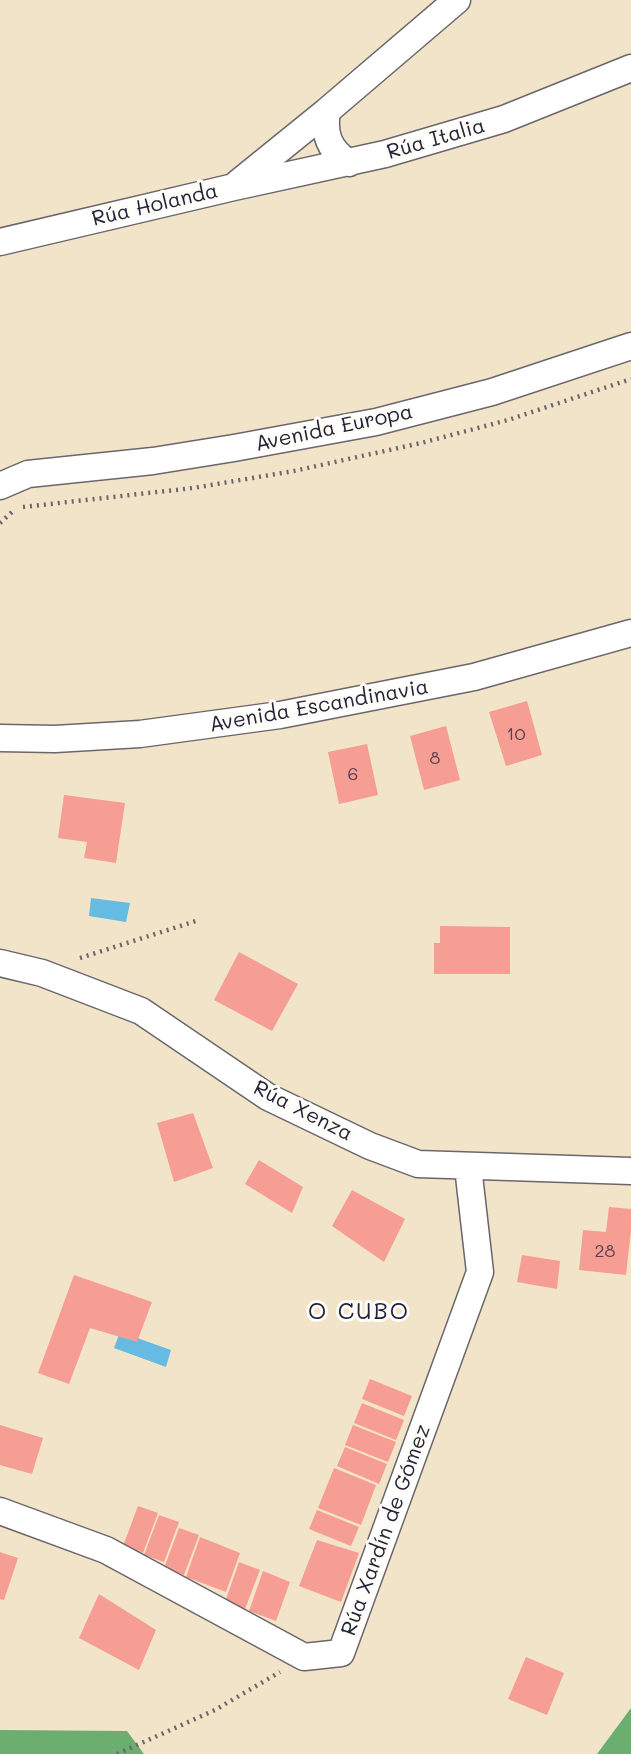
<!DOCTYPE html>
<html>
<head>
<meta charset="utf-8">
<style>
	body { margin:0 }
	canvas { display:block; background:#f2e4c8 }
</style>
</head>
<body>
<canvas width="631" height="1754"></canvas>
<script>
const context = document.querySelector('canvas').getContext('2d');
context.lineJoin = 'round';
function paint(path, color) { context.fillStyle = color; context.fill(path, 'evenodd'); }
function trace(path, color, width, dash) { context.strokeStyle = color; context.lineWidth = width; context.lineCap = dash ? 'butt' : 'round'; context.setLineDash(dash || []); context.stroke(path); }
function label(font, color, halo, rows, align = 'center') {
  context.font = font + ' Mali,sans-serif'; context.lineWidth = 6; context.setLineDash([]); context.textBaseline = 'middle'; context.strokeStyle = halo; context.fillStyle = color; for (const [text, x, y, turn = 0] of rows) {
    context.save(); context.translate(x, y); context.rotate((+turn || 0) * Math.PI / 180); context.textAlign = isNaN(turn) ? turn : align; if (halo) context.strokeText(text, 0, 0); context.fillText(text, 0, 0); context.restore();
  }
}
paint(new Path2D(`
	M631,1708V1754H597Z
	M0,1730L127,1731L144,1754H0Z`), '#6cad70');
paint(new Path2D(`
	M91,898L130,903L126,922L89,916Z
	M120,1332L171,1350L166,1367L114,1348Z`), '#65bbe2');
paint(new Path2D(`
	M527,701L542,755L506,766L489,712Z
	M446,726L460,780L424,790L410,736Z
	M367,744L378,795L339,804L328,752Z
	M64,795L125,803L116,863L84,858L87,842L58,838Z
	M440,926L510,927V974H434V943H440Z
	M239,952L298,984L272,1031L214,1000Z
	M193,1113L213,1168L174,1182L157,1123Z
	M259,1160L303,1187L292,1213L245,1184Z
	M352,1190L405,1219L384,1262L332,1226Z
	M609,1207L631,1209V1230L626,1275L579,1270L583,1230L606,1232Z
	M522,1255L560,1261L557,1289L517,1282Z
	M74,1275L152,1302L137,1342L90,1328L69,1384L38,1373Z
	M370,1379L412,1396L404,1416L362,1399Z
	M362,1403L404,1420L396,1440L354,1423Z
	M0,1425L43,1438L32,1474L0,1465Z
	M353,1425L396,1442L388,1462L345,1445Z
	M345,1447L387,1464L379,1484L337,1466Z
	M334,1468L376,1485L361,1525L318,1508Z
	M138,1506L158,1513L143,1553L123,1546Z
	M317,1510L359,1527L351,1546L309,1529Z
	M159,1515L179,1522L164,1562L144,1555Z
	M179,1528L199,1535L184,1575L164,1568Z
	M200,1537L240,1553L226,1592L186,1577Z
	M317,1540L359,1553L341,1602L299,1586Z
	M0,1552L18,1558L4,1600L0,1599Z
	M239,1562L260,1570L245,1609L225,1602Z
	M263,1571L290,1582L276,1621L249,1611Z
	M99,1594L156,1630L139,1670L79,1638Z
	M526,1657L564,1673L547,1715L508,1699Z`), '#f69d94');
const street = new Path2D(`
	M327,111C323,134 329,150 349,163
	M238,183L327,111L457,0
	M0,242L234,187L385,154L504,119L631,68
	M0,486L28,474L153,461L234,448L376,422L492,392L631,346
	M0,738L55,739L140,734L280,715L474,677L631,633
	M0,963L42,973L141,1011L268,1097L370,1146L418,1164L631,1171
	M0,1511L106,1550L304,1657L341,1653L480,1272L468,1167`);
trace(street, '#6b666c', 29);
trace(new Path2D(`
	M23,507L193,488L294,471L421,443L508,420L631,379
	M0,523L12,512
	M80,958L196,921
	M117,1754L215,1710L280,1672`), '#6b666c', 4.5, [2, 5]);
trace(street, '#fff', 26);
label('18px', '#574151', null, [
	["10",516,734],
	["8",435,758],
	["6",353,774],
	["28",605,1251]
]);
label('21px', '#22223b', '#fdfcf7', [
	["Rúa Italia",436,139,-16],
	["Rúa Holanda",155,205,-13],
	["Avenida Europa",334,428,-12],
	["Avenida Escandinavia",319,706,-10],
	["Rúa Xenza",303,1111,27],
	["Rúa Xardín de Gómez",386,1530,-70]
]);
context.letterSpacing = '2px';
label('23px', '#22223b', '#fdfcf7', [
	["O CUBO",359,1312]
]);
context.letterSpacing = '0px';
</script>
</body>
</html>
